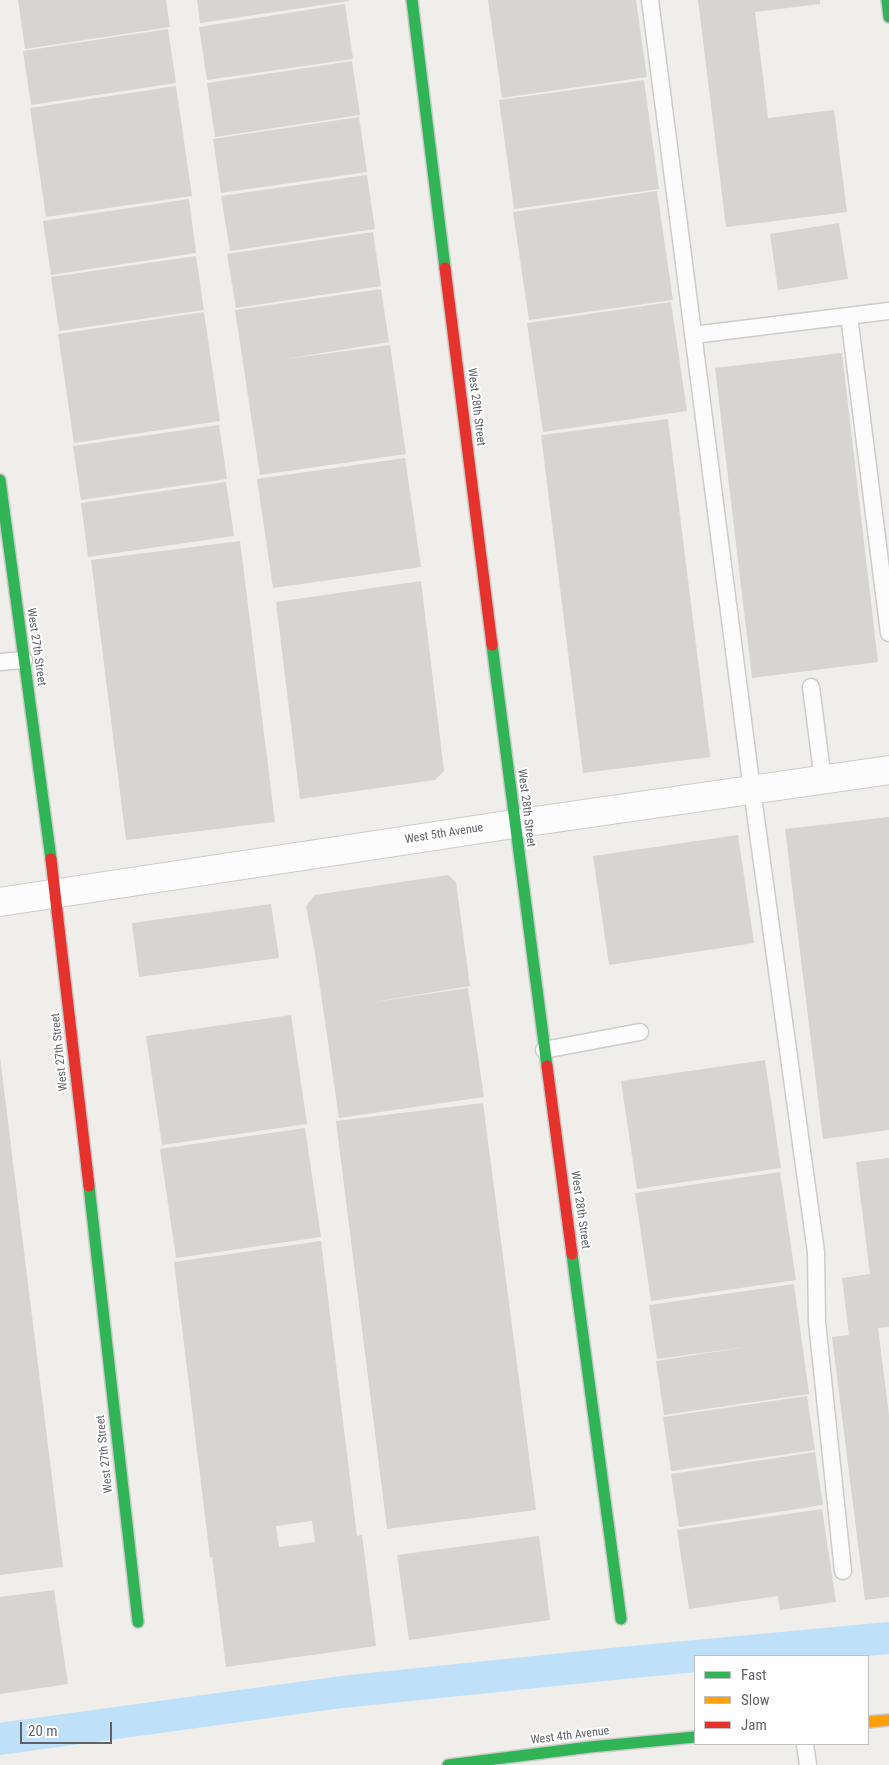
<!DOCTYPE html>
<html>
<head>
<meta charset="utf-8">
<style>
	body { margin:0 }
	#map { position:relative; width:889px; height:1765px; overflow:hidden; background:#efeeea; font-family:"Roboto Condensed",sans-serif }
	canvas { display:block }
	.legend { position:absolute; left:694px; top:1655px; width:175px; height:90px; box-sizing:border-box; background:#fff; border:1px solid #bfc1c3; margin:0; padding:6px 9px; list-style:none; font-size:15px; color:#5f6368 }
	.legend li { display:flex; align-items:center; gap:10px; height:25px }
	.legend b { width:25px; border:1px solid #bfc1c3 }
	.scale { position:absolute; left:20px; top:1722px; width:92px; height:22px; box-sizing:border-box; border:2px solid #5f6368; border-top:0; padding-left:6px; font-size:15px; line-height:18px; white-space:nowrap; color:#5f6368; -webkit-text-stroke:4px #fff; paint-order:stroke }
</style>
</head>
<body>
<div id="map">
<canvas width="889" height="1765"></canvas>
<ul class="legend">
<li><b style="height:6px;background:#30b455"></b>Fast</li>
<li><b style="height:6px;background:#ff9f0a"></b>Slow</li>
<li><b style="height:6px;background:#e5322d"></b>Jam</li>
</ul>
<div class="scale">20 m</div>
</div>
<script>
const context = document.querySelector('canvas').getContext('2d');
context.lineJoin = 'round';
function trace(path, color, width, dash) { context.strokeStyle = color; context.lineWidth = width; context.lineCap = dash ? 'butt' : 'round'; context.setLineDash(dash || []); context.stroke(path); }
function paint(path, color) { context.fillStyle = color; context.fill(path, 'evenodd'); }
function label(font, color, halo, rows, align = 'center') {
  context.font = font + ' "Roboto Condensed",sans-serif'; context.lineWidth = 4; context.setLineDash([]); context.textBaseline = 'middle'; context.strokeStyle = halo; context.fillStyle = color; for (const [text, x, y, turn = 0] of rows) {
    context.save(); context.translate(x, y); context.rotate((+turn || 0) * Math.PI / 180); context.textAlign = isNaN(turn) ? turn : align; if (halo) context.strokeText(text, 0, 0); context.fillText(text, 0, 0); context.restore();
  }
}
trace(new Path2D(`
	M0,1739L342,1692L622,1663L889,1638`), '#bfe0f9', 32);
paint(new Path2D(`
	M18,0H166L170,27L25,49Z
	M197,0H349V1L200,23Z
	M488,0H636L647,77L502,98Z
	M698,0H820V4L755,12L768,118L834,110L847,212L726,227Z
	M345,4L353,59L207,80L199,27Z
	M168,29L176,83L31,105L23,51Z
	M352,61L360,115L215,137L207,83Z
	M644,80L659,189L514,209L499,100Z
	M176,86L192,196L46,217L30,108Z
	M359,117L367,172L221,193L213,139Z
	M367,175L375,229L230,251L221,196Z
	M657,191L673,300L529,320L513,212Z
	M189,199L196,253L51,275L43,221Z
	M839,223L848,279L778,290L770,234Z
	M373,232L381,286L236,308L227,254Z
	M196,256L204,310L59,331L51,277Z
	M381,289L389,342L286,359L390,345L406,454L260,475L235,310Z
	M671,302L687,411L543,432L527,323Z
	M204,312L220,421L74,443L58,334Z
	M842,353L878,662L752,678L715,368Z
	M668,419L710,757L583,773L541,435Z
	M219,425L227,479L81,500L73,446Z
	M405,458L421,567L273,588L257,479Z
	M226,482L234,536L88,557L81,503Z
	M240,541L275,822L126,840L91,560Z
	M421,581L444,771L435,780L300,799L276,602Z
	M889,817V1130L823,1139L785,829Z
	M738,835L754,943L609,965L593,856Z
	M448,875L456,882L470,986L368,1003L468,988L484,1097L339,1118L315,953L306,906L315,895Z
	M271,904L279,958L139,977L132,923Z
	M291,1015L307,1124L162,1145L146,1036Z
	M0,1057L63,1567L0,1575Z
	M765,1060L781,1168L637,1189L621,1081Z
	M483,1103L536,1510L387,1529L336,1121Z
	M305,1128L321,1237L176,1258L160,1149Z
	M889,1158V1327L878,1328L889,1415V1597L865,1600L832,1337L849,1335L842,1278L870,1274L856,1162Z
	M780,1172L796,1280L651,1301L635,1193Z
	M321,1241L357,1536L362,1535L376,1646L226,1667L212,1557H210L174,1262ZM312,1521L315,1542L279,1547L276,1526Z
	M794,1284L809,1394L664,1415L656,1361L747,1347L657,1359L649,1305Z
	M807,1396L815,1450L671,1471L663,1417Z
	M815,1452L823,1505L679,1527L671,1474Z
	M822,1509L836,1602L780,1610L778,1596L689,1609L677,1530Z
	M539,1536L550,1620L409,1640L397,1555Z
	M54,1590L68,1684L0,1694V1597Z`), '#d6d5d3');
const lane = new Path2D(`
	M650,0L752,790L816,1252L817,1322L843,1571
	M849,316L889,633
	M693,335L889,311
	M0,662L24,660
	M811,687L823,780
	M544,1050L640,1032
	M805,1744L808,1765`);
const street = new Path2D(`
	M0,902L514,824L889,770`);
const fast = new Path2D(`
	M412,0L445,268
	M887,0L889,17
	M0,480L51,859
	M492,645L547,1066
	M89,1186L138,1622
	M572,1254L621,1619
	M448,1765L590,1747L695,1737`);
const slow = new Path2D(`
	M868,1722L889,1720`);
const jam = new Path2D(`
	M445,268L492,645
	M51,859L89,1186
	M547,1066L572,1254`);
trace(lane, '#cbcccc', 19);
trace(street, '#cbcccc', 30);
trace(fast, '#cacacb', 14);
trace(slow, '#cacacb', 14);
trace(jam, '#cacacb', 14);
trace(lane, '#fdfcfc', 16);
trace(street, '#fdfcfc', 28);
trace(fast, '#30b455', 11);
trace(slow, '#ff9f0a', 11);
trace(jam, '#e5322d', 11);
label('12px', '#5f6368', '#fff', [
	["West 28th Street",476,407,83],
	["West 27th Street",36,647,82],
	["West 28th Street",526,808,83],
	["West 5th Avenue",444,834,-9],
	["West 27th Street",60,1052,-96],
	["West 28th Street",580,1210,82],
	["West 27th Street",105,1454,-96],
	["West 4th Avenue",570,1736,-7]
]);
</script>
</body>
</html>
